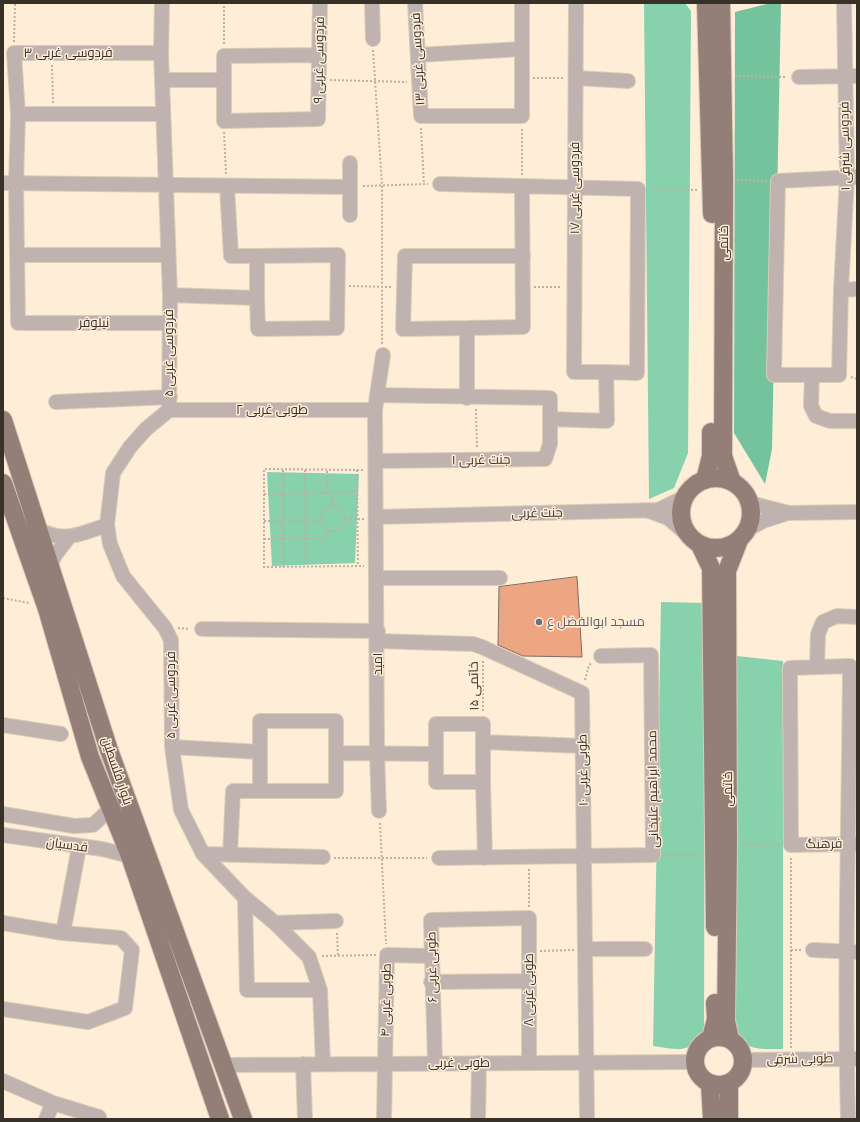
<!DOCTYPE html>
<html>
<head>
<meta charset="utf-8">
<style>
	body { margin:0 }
	#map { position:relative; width:860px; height:1122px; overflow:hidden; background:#feeed8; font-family:"Public Sans",sans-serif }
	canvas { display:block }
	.frame { position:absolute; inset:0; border:4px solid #373128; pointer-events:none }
</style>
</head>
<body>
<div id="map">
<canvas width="860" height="1122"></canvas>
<div class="frame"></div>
</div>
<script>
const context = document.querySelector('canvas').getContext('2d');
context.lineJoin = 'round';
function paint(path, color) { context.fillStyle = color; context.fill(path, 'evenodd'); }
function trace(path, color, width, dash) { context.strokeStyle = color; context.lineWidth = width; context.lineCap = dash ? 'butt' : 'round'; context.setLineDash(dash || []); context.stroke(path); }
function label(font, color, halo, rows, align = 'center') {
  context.font = font + ' "Public Sans",Cairo,sans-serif'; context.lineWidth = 3; context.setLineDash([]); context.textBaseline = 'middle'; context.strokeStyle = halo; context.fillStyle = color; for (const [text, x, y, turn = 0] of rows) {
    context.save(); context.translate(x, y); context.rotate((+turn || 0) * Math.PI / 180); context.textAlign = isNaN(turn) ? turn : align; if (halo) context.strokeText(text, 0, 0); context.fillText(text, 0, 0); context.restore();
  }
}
paint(new Path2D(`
	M644,3H685L691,11L688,453L674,488L649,499Z
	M267,472L359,474L355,563L272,566Z
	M661,602L705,603L704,1033C689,1055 676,1049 653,1046Z
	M737,656L783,661V1049C761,1049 743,1052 733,1028Z`), '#87d2ac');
paint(new Path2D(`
	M771,3H781L772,449L765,484L734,433L735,12Z`), '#74c39c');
const building = new Path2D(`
	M577,577L582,657L523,656L498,645L499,587Z`);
paint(building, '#eea682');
trace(building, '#80695e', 1);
const minor = new Path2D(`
	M162,3L161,53L170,295L169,410L146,429L130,447L113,473L107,525L110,544L123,576L165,628L171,640L172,747L181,810L203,854L245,898L275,923L309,957L320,990L323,1064
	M372,3L373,39
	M415,3L421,116H522V49L418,55
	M522,3V49
	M161,53H14L18,114H163
	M319,55L224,56V121L318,119C319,80 319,42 320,3
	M799,77L857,76
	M576,78L628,81
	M163,80H222
	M18,114L16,184L18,323H169
	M350,163V215
	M857,177L778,181L774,375H839L841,290L857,289
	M3,183L350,187
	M440,184L638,189L637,373L606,372
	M227,187L231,256H257
	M18,255H167
	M841,290L847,177L844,3
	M170,295L257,298V256L338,255L337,328L258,329L257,298
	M467,328L523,327L522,188
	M812,376L811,406L816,416L830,421H857
	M377,395L383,355
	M467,398V328L403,329L405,256H523
	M56,402L170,397
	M169,410H375
	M551,419L607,421L606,372H574L576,3
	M376,461L545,459L550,444V398L377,395L375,410L377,754L379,811
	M750,503L789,513L857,512
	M649,511L668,518L689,536
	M376,517L658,510L685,497
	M748,529L763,521L788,513
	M39,530C67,543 79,534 107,525
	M50,565L56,554L69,537
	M377,578H500
	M202,629L378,631
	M378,641L473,644L482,647L582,693L587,1119
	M817,666L818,634L823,622L837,616L857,617
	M436,724H483V782H436Z
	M3,725L61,734
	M483,742L583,746
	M172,747L260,752
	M336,753L436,754
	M483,782L485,858
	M3,814L74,826L93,825L111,808
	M3,835L102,849L130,856
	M203,854L323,857
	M230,855L233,791H336V721H260V791
	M439,858L653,855L651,655L601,656
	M245,898L247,990H320
	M3,923L63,933L121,938L132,950L125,1008L88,1022L3,1009
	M275,923L336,921
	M63,933L79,847
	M585,949H645
	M813,950L857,952
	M431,982L529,981
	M743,1060L857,1059
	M435,1063L431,920L529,918V1063
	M303,1064L305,1119
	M223,1065L694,1062
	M3,1081L53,1103
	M46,1119L53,1103L99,1117
	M384,1119L387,955L431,956
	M478,1119L479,1063
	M848,1119C844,968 849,817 850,666L790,668L791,845L849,844H857`);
const major = new Path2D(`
	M706,3L712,214
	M721,3L724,179L723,456L732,482
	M3,420L109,750L243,1119
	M681 513a35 35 0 1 1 70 0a35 35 0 1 1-70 0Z
	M705,480L711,456V432
	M3,483L47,609L90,757L130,856L220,1119
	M700,545L711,568L715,927
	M695 1061a24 24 0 1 1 48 0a24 24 0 1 1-48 0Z
	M711,1038L716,1019L715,1003
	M730,1039L726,1021L728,844L727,571L739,540
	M729,1083V1119
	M710,1084L712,1119`);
trace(minor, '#daccb8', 16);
trace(major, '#daccb8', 20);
trace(new Path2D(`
	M14,42L15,3
	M224,44V3
	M373,50L382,185V344
	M52,65L53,103
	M735,76L787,77
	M533,78H563
	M330,80L407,82
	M421,128L424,185
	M224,132L226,174
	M522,175V128
	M737,180L767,181
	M363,186L428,184
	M651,189L698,190
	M349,286L392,287
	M534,287H562
	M851,377L857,379
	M476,409L477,449
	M283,470V567
	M305,470L306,566
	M357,470L358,566
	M363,470L264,469V567L364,566
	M332,492V506
	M327,493V470
	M264,494L357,492
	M321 519a12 12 0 1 1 24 0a12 12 0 1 1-24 0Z
	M346,520L364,519
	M264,521H320
	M264,539H324L330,531
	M501,590L504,644
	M3,598L29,603
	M178,628L190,629
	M483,661V713
	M585,680L589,665L592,663
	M380,823L386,944
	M741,844L779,845
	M665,855H701
	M334,858H427
	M529,869V907
	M337,933L338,956
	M791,950H802
	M540,951L574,950
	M322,956L376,955
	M791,1048V857`), '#bdb09e', 2, [2, 2]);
trace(minor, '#bfb2af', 14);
trace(major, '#947e78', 18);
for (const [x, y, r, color] of [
	[539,622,4,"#6b7280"]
]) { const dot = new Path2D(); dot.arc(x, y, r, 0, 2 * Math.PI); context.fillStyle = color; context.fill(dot); trace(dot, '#feeed8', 1.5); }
label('13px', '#373128', '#feeed8', [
	["فردوسی غربی ۳",68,53],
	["فردوسی غربی ۱۳",418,59,-93],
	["فردوسی غربی ۹",319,60,-89],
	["فردوسی شرقی ۱",845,146,-91],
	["فردوسی غربی ۱۷",575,188,-90],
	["خاتمی",724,243,-90],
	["نیلوفر",94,323],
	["فردوسی غربی ۵",169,353,-90],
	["طوبی غربی ۲",272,410],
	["جنت غربی ۱",481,460,-1],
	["جنت غربی",537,513,-1],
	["امید",378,664,-90],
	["خاتمی ۱۵",474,686,-91],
	["فردوسی غربی ۵",171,695,-90],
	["طوبی غربی ۱۰",583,770,-91],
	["بلوار فلسطین",117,771,71],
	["محمد ابراهیم علیخانی",653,789,-91],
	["خاتمی",728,789,-90],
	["فرهنگ",824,844,-1],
	["قدسیان",67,845,8],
	["طوبی غربی ۶",432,967,-91],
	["طوبی غربی ۸",529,990,-90],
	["طوبی غربی ۴",386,1000,-89],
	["طوبی شرقی",800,1059,-1],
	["طوبی غربی",459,1063]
]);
label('13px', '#5b616d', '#feeed8', [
	["مسجد ابوالفضل ع",547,622]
], 'left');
</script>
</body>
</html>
